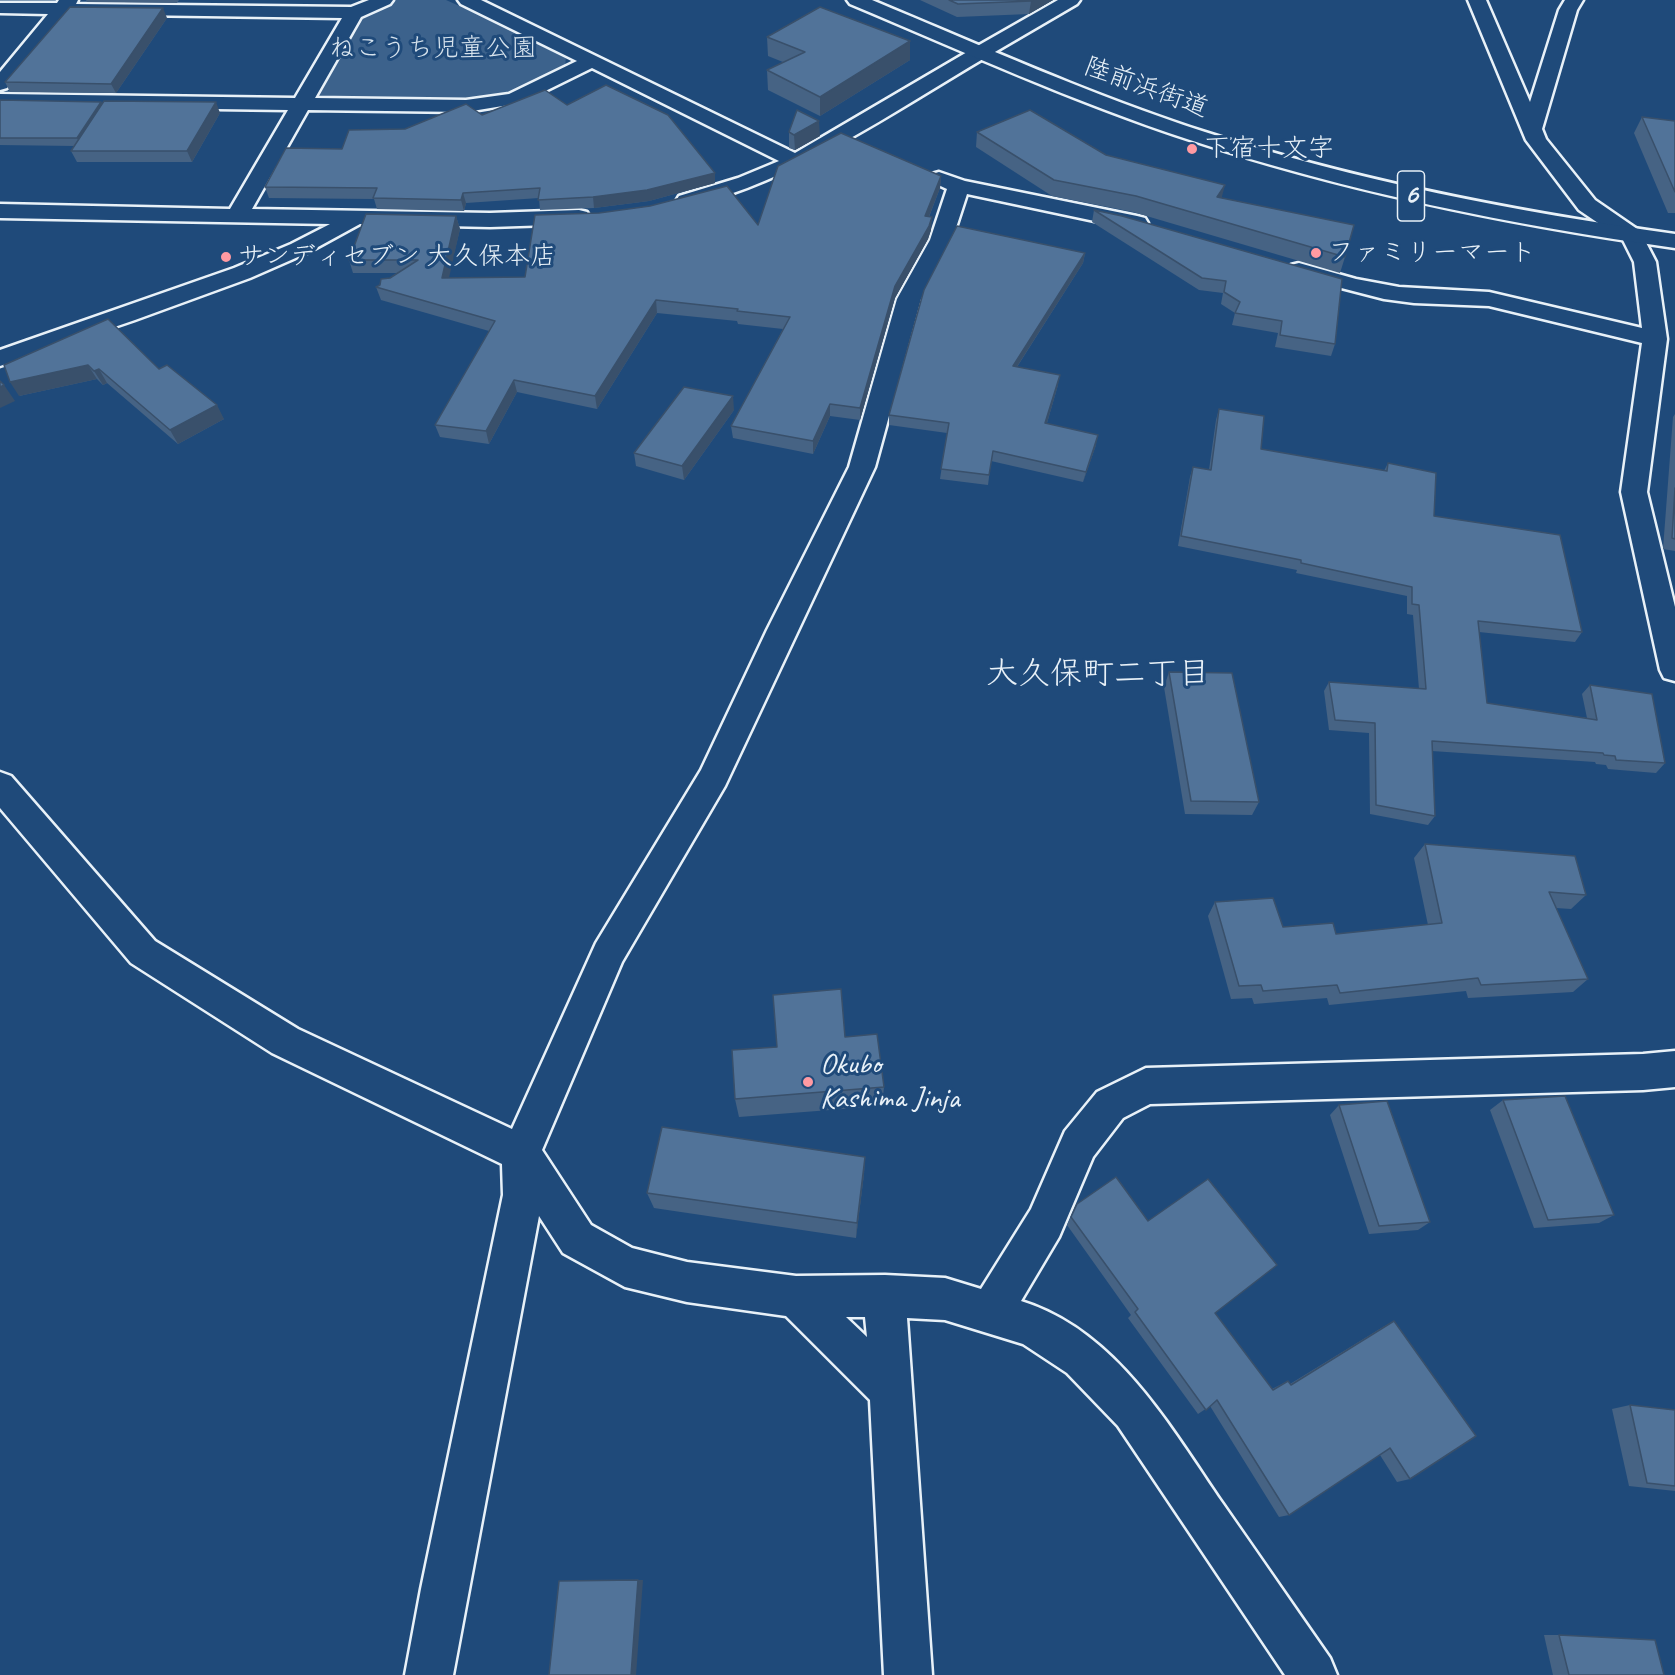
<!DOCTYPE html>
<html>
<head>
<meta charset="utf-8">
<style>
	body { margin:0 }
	canvas { display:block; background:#1f4a7a }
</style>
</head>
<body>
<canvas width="1675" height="1675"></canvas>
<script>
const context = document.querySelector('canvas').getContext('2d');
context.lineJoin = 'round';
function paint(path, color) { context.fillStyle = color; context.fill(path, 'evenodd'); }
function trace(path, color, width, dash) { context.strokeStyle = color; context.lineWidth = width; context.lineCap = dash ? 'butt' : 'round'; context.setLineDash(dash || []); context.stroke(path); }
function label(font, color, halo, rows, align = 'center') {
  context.font = font + ' Caveat,"Klee One",sans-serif'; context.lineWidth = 6; context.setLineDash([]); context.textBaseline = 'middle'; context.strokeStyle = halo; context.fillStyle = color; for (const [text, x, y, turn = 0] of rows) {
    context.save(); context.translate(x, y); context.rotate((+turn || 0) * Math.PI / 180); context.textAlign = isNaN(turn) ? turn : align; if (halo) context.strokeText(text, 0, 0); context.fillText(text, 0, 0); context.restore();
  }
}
paint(new Path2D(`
	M394,0H446L566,54L565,70L502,95L455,101L326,99L315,95L359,16L367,10Z`), '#3c628c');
const minor = new Path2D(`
	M59,0H78L76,4L351,7L369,0H393L390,4L361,17L315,98L466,100L509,94L577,61L461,4L458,0H481L795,153L974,48H988L990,52L988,56C891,113 797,180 687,207L679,206L676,201L679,196L738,178L779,161L592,68L521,103L466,112L308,110L252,209L490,213L579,210L587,212L590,217L587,222L579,224L490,227L360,224L307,253L250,278L135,320L0,366V350L234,268L291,244L330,224L0,218V204L230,209L288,110L0,106V94L295,98L342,18L67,14L7,88L0,90V72L48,14L0,13V3H57Z
	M1468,0H1486L1530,102L1559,10L1565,0H1583L1577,10L1542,129L1546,139L1595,200L1640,231L1656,262L1667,339L1647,492L1675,607V681L1664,678L1660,670L1621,492L1642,343L1489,306L1414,303L1384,299L1291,275L1288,270L1291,265L1299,263L1356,279L1399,287L1489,292L1642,328L1634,262L1623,240L1579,210L1526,140Z
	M939,172L965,181L1137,216L1145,218L1148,223L1145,228L1137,230L967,194L952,240L921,299L875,467L725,786L622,962L542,1150L591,1225L632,1248L687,1262L796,1276L885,1275L945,1278L981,1289L1031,1209L1065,1131L1097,1092L1146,1068L1643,1054L1675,1051V1087L1643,1090L1150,1104L1123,1118L1093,1157L1059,1237L1021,1301C1116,1330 1170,1427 1223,1504C1259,1555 1294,1607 1330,1658L1337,1675H1285L1118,1426L1067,1373L1023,1344L945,1320L907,1318L932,1675H884L870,1400L786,1316L687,1302L625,1287L563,1253L539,1216L453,1675H405L421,1589L503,1195L502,1164L272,1053L131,963L0,808V772L11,776L155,941L298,1029L512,1129L596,943L701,770L767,630L849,467L897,299L930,240L947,189L932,182L928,178L932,174ZM846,1317H865L867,1337Z`);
const major = new Path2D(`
	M1058,0H1080L1077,4L988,56H974L972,52L974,48Z`);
const highway = new Path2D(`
	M847,0H872C982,46 1091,95 1205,132C1358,181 1516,212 1675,234V248C1511,225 1348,192 1190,140C1074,102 962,51 850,4Z`);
trace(minor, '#e8f1f8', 5);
trace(major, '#e8f1f8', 5);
trace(highway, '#e8f1f8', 5);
paint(minor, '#1f4a7a');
paint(major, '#1f4a7a');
paint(highway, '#1f4a7a');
paint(new Path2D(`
	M86,0H179L177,3L87,2Z
	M920,0H1053L1029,14L957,17Z
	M167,18L116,93L10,92L5,82Z
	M767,37L910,41V60L820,116L768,90L767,70L783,62L768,56Z
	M0,100L101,102L102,104L220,113L192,162H77L71,151L75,146L0,145Z
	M567,105L715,173V183L649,201L594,208L540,210L539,198L466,203L464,211L377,209L374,199L269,198L265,187L405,129L482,115Z
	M1642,117L1675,121V213H1668L1634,133Z
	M789,132L820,136L795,150L789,148Z
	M977,132L1106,155L1221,198L1345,257L1340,273L1133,212L1052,196L976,147Z
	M941,176L940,188L929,217L931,230L928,239L895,298L860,420L830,416L813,454L733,438L731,426L783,329L738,324L737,321L657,313L597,409L517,392L489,444L440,437L435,425L489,331L381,300L376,287L399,273H353L349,260L456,216L460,229L448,278L525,277L758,225Z
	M1094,210L1342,279L1335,344L1331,356L1275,347L1278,333L1232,325L1235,313L1221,304L1223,293L1199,290L1092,222Z
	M1085,253L1083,263L1017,367L1058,385L1047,423L1096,445L1083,482L991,461L988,485L940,479L947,433L889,425V415Z
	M108,319L159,369L224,419L178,444L107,383L103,385L97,379L19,396Z
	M1219,409L1261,449L1384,471L1388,463L1434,516L1582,632L1575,642L1479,632L1487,703L1587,718L1582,694L1590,685L1665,763L1656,773L1608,769L1606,765L1596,764L1595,762L1432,751L1435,816L1428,825L1370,814L1369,733L1329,730L1324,691L1329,682L1419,689L1413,615L1407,614V596L1296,573L1297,570L1178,546L1190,477L1193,467L1209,470L1216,420Z
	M734,410L684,480L636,466L634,453Z
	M1675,414V551L1663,549L1673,417Z
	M1169,672L1259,802L1252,815L1185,814L1164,687Z
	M1425,844L1586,895L1571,909L1556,908L1588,979L1573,992L1468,998L1466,991L1329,1005L1327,998L1254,1004L1252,998L1231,999L1208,916L1215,902L1283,927L1336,934L1428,925L1414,858Z
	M845,1037L884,1087L882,1106L739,1117L735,1099L777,1047Z
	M1503,1100L1614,1215L1599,1223L1534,1228L1490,1110Z
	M1339,1105L1430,1222L1418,1230L1369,1234L1330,1115Z
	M865,1157L864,1174L856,1238L654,1208L647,1193Z
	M1077,1204L1215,1313L1272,1389L1288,1381L1290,1384L1383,1327L1394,1321L1410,1479L1397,1482L1380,1455L1289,1515L1279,1517L1210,1406L1198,1414L1128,1318L1131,1315L1067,1225Z
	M1630,1405L1675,1410V1491L1629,1486L1612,1409Z
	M1544,1635H1559L1664,1675H1553Z`), '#466384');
paint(new Path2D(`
	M1033,0H1053L1029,14L1031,1Z
	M163,8L167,18L116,93L111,84Z
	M910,41V60L820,116V97Z
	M101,102L105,110L81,146L77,138Z
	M216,102L220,113L192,162L187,151Z
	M819,121L820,136L795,150L794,135Z
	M715,173V183L649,201L594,208L593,197Z
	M941,176L940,188L924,229L925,216Z
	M1225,185L1221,200L1217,197Z
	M463,193L466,203L464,211L461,200Z
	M456,216L460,229L446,291L442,278Z
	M932,217L931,230L928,239L895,298L860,420V408L895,286Z
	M1085,253L1083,263L1011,376L1013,366Z
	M656,300L657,313L597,409L595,396Z
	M88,365L97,379L19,396L10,382Z
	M99,369L107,383L103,385L94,371Z
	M1060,375L1058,385L1044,433L1045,423Z
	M514,380L517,392L489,444L486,431Z
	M4,385L15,401L0,408V387Z
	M733,396L734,410L684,480L682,466Z
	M830,404V416L813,454V441Z
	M217,405L224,419L178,444L170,430Z
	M1098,435L1096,445L1083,482L1086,472Z
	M865,1157L864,1174L856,1238L857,1223Z
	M638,1580H643L636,1675H631Z`), '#39506b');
const building = new Path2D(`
	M949,0H1033L1031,1L958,4Z
	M70,7L163,8L111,84L5,82Z
	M820,7L910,41L820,97L767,70L805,52L767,37Z
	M606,85L668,115L715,173L647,190L593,197L538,200L540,188L463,193L461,200L373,198L377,188L265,187L286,148L342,149L349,130L405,129L466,104L482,115L545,90L567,105Z
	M0,100L101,102L77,138H0Z
	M104,101L216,102L187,151H71Z
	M797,110L819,121L794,135L789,132Z
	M1030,110L1106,155L1225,185L1217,197L1354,225L1345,257L1136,196L1054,180L977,132Z
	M1642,117L1675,121V192Z
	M841,133L941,176L925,216L932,217L929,226L895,286L860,408L830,404L813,441L731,426L790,317L737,311L738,309L656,300L595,396L514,380L486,431L435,425L495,321L376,287L380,285L381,279L390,278L418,260H349L366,214L456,216L442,278L525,277L535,215L599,213L650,206L727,186L758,225L778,166Z
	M1094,210L1122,216L1342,279L1335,344L1280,335L1282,321L1235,313L1240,302L1224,292L1226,281L1202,278Z
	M957,226L1085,253L1013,366L1060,375L1045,423L1098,435L1086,472L993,451L989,475L941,469L949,423L889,415L924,290Z
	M108,319L159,369L167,365L217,405L170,430L99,369L94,371L88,365L10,382L4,365Z
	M0,381L4,385L0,387Z
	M684,387L733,396L682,466L634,453Z
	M1219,409L1264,416L1261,449L1387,471L1388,463L1436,473L1434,516L1560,535L1582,632L1478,621L1487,703L1597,720L1590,685L1652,694L1665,763L1616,760L1615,756L1604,755L1603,753L1432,741L1435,816L1376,805L1375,723L1335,720L1329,682L1426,689L1419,605L1412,604V587L1301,563V560L1181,536L1193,467L1211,470Z
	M1675,488V539L1672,538Z
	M1169,672L1232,673L1259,802L1191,801Z
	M1425,844L1575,856L1586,895L1549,892L1588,979L1481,985L1478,978L1340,993L1337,985L1263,991L1261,985L1239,986L1215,902L1273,898L1283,927L1333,923L1336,934L1442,923Z
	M841,989L845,1037L877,1034L884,1087L735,1099L732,1050L777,1047L773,995Z
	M1565,1096L1614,1215L1548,1220L1503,1100Z
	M1387,1101L1430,1222L1379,1226L1339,1105Z
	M662,1127L865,1157L857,1223L647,1193Z
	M1116,1177L1148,1221L1208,1179L1277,1265L1215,1313L1273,1390L1288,1381L1291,1385L1394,1321L1476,1436L1410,1479L1390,1448L1289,1515L1217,1400L1206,1410L1135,1312L1138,1309L1071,1217L1077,1204Z
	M1630,1405L1675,1410V1486L1647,1483Z
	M638,1580L631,1675H549L559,1581Z
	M1559,1635L1655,1640L1664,1675H1569Z`);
paint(building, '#517399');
trace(building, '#39506b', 1.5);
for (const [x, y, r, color] of [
	[1192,149,6,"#ff9aa2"],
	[1316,253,6,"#ff9aa2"],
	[226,257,6,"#ff9aa2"],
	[808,1082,6,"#ff9aa2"]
]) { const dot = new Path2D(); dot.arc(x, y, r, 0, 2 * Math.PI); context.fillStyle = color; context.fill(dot); trace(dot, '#1f4a7a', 2); }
label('26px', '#d7e3ed', '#1f4a7a', [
	["ねこうち児童公園",433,49]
]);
label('26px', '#e8f1f8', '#1f4a7a', [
	["陸前浜街道",1146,88,20]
]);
label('26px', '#e8f1f8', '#1f4a7a', [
	["下宿十文字",1204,149],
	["ファミリーマート",1328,253],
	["サンディセブン 大久保本店",238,257]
], 'left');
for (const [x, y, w] of [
	[1411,196,27]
]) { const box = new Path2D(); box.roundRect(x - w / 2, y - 25, w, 50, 4.5); context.fillStyle = '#1f4a7a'; context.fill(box); trace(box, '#e8f1f8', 1.5); }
label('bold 28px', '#e8f1f8', null, [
	["6",1411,196]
]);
label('30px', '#e8f1f8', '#1f4a7a', [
	["Okubo",820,1065],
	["Kashima Jinja",820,1099]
], 'left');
label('32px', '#e8f1f8', '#1f4a7a', [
	["大久保町二丁目",1098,675]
]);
</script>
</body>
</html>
